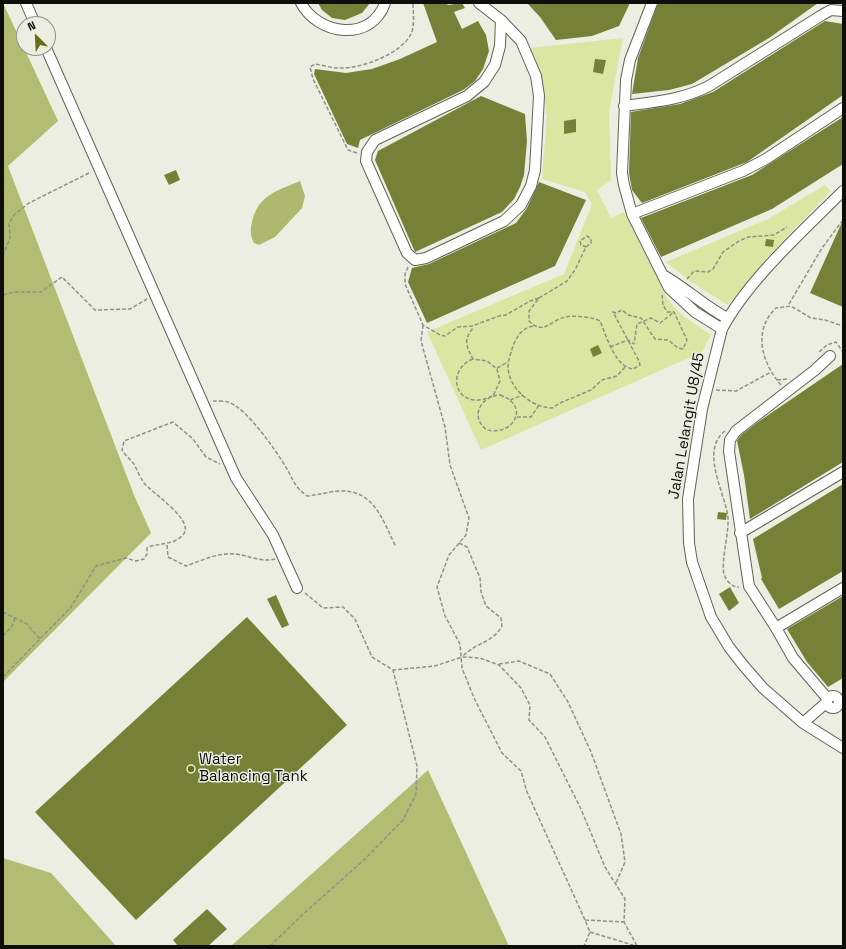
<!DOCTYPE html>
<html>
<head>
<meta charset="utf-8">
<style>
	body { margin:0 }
	#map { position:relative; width:846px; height:949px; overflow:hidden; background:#ebeee0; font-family:"Space Grotesk",sans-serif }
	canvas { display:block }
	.frame { position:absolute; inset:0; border:4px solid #0d0e0a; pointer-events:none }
	.north { position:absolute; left:16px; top:16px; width:40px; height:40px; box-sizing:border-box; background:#ebeee0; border:1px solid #92948a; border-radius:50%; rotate:336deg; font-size:11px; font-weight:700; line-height:16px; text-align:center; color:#0d0e0a }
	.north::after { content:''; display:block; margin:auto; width:14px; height:18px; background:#646e15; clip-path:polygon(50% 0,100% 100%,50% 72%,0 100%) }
</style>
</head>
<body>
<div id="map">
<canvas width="846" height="949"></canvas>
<div class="frame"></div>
<div class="north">N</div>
</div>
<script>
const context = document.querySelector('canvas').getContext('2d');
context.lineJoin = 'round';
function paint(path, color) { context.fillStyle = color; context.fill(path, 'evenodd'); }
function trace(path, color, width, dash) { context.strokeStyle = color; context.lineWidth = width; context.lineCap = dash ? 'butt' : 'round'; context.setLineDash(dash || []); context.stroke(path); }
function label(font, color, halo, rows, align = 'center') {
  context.font = font + ' "Space Grotesk",sans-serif'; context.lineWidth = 3; context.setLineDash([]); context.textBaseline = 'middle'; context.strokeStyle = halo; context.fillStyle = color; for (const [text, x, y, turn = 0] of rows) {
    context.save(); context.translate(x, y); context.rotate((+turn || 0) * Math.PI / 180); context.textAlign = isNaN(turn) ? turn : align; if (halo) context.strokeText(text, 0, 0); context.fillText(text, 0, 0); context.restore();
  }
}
paint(new Path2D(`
	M623,38L609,111L611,180L597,190L611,218L624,212L667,298L675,308L686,318L711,335L702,352L481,450L427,332L564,274L592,204L585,192L542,179L547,116L543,88L530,48Z
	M825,185L831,191L767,258L728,305L691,282L666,262L768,219Z`), '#dbe6a2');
paint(new Path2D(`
	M3,3L58,121L8,166L134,495L151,533L3,682Z
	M428,770L509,946H231Z
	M3,858L51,873L116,946H3Z`), '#b2bd73');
paint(new Path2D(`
	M300,181L305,196L302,208L275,237L259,245L254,243C250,234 250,231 252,222C258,195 277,191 300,181Z`), '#aeb96f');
paint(new Path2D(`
	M318,3H370L362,13L345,20L332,18L322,10Z
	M423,3H446L448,5L462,3L465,8L454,12L462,29L478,21L486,35L489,51L483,69L475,81L463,90L360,140L358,148L347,144L314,74L315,69L346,73L372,69L400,59L437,42Z
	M527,3H630L619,26L592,36L556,40L540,17Z
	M658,3H818L769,38L692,84L669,90L632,94L638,58Z
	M825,21L843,24V95L747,162L642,203L632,190L629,173L631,112L680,104L713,92Z
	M595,59L606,60L603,74L593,72Z
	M481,96L525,114L527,141L524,175L520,187L514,199L502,212L415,252L375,160L378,151Z
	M843,117V164L772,209L661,257L641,218L752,175Z
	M576,119V132L564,134V121Z
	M176,170L180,180L169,185L164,175Z
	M539,182L586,200L555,266L427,323L408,282L412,268L429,264L516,223L527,208Z
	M843,220V307L810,293Z
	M766,239L774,240L773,247L765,246Z
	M598,345L602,353L593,357L590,349Z
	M843,364V462L750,519L744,475L737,441L741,435L758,422Z
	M843,484V571L779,609L761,579L762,578L753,539Z
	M718,512L727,513L726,520L717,519Z
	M730,587L739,603L729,611L719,594Z
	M276,595L289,625L282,628L267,599Z
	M843,596V678L828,687L807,662L787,629Z
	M247,617L347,725L136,920L35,812Z
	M207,909L227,929L208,946H178L173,940Z`), '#778037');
const minor = new Path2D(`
	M26,3L35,24
	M301,3C318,35 371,43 385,3
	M479,3L501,20
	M652,3L630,60L626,80L622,173L624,185L632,214L669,288L695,312L722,329
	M501,20L521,41L536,76L539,96L535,170L531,186L521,205L504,221L426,258L415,260L407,253L366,161L367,152L375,140L467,96L484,82L495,65L500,46Z
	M46,48L236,478L273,535L297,588
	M624,106C654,102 682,100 709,86L822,15L831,10L843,11
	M843,191C803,231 748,280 722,329L702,409L688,499L689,543L692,562L711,617L729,647L743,665L763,688L803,723L843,748
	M632,214L743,171L766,159L843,108
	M663,275C686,288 704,306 727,318
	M740,533L843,472
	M776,628L843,588
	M827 702a6 6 0 1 1 12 0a6 6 0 1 1-12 0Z
	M827,698L793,658L776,628L749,586L729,451L730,440L736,431L815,370L830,356
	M803,723L827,702`);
trace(minor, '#616358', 12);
trace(new Path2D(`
	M357,153L348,150L313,79L310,67L315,64C322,65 331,68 339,68C361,69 401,54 411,34C415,25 413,12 413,3
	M3,256L10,238L9,224L14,215L29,203L91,172
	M408,267L405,274V284L423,325L440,335L445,336L458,327L472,326L499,316L506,315L530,301L539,298L529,311V321C544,336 550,320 566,317C573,315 593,317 600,321C606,335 615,367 633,369L640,365L639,361L613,312L616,313L622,310L628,315L641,318L655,339L668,340L678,348L683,349L687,340L674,312H667L663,305L662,293
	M687,279L694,271L708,272L713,269L723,252L739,241L748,237L774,235L787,227
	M3,295L14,292H41L62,277L95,310L130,309L147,299
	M539,298L567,281L575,270L586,247L591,243V239L587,236L580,241L581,245L586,247
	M789,304L822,248L843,220
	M423,325L421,341L445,427L450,465L469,518L466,535L449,555L437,587L445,616L460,644L462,668L474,698L502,753L521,771L527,792L585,920L590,932L584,946
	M533,326C522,328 517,336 513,346C511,353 508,360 508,367C509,389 531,407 552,408L560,403L591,390L602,380L617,376L626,366
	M610,347L628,340L634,344L637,324L651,318L660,323L673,313
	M819,352L827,345L836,342L843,352
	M473,359C451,367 451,397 474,400C481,401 487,398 493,396L500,381L497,369L487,361L473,359C466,346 463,339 474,327
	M497,368L508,362
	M777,380L787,379
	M781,385C762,363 752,331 776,308L791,306L811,318L825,320L843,326
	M716,390L736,391L771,372
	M500,395C530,405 515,436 487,430C469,417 481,396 500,395Z
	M510,400L523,395
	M213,401C217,401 224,401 228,402C247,408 277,452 287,469C295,483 294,486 307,496C318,495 328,492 338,491C374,489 382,519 396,547
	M517,417H531L539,405
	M725,431C699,451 726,494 728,518C729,534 721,560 724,574C726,581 732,587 739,587
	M459,543L467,547L480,578L481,592L486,606L501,618L502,626C493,643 476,642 462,657
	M167,545L168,557L186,566C200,561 219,552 235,554C248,555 262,563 275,559
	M305,593L323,608L343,607L355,619L372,657L393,670L435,666L462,657L480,658L499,665L521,688L530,705L529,720L545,737L581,809L605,867L625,899L624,922L637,946
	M3,612L27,624L41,640
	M3,636L12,626L15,618
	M499,664L519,661L550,674L568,702L591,752L621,834L625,862L616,883
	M3,677L71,607L96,566L126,558L136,561L144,559L147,554V548C159,542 171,546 182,536C198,522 152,493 144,483C140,477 137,470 134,464C130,459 125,455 122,450L124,441L173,422L193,439L206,457L220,464
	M585,920L624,922
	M590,932L636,946
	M270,946L302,915L365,859L403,820L416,794L417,766L393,670`), '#8f9187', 1.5, [4, 2]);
trace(minor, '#fff', 10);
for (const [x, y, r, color] of [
	[191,769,4,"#646e15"]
]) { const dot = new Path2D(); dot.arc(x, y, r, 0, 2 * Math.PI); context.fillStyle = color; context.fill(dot); trace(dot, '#ebeee0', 1.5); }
label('15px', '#0d0e0a', '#ebeee0', [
	["Jalan Lelangit U8/45",687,426,-80]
]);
label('15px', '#0d0e0a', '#ebeee0', [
	["Water",199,760],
	["Balancing Tank",199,777]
], 'left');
</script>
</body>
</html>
